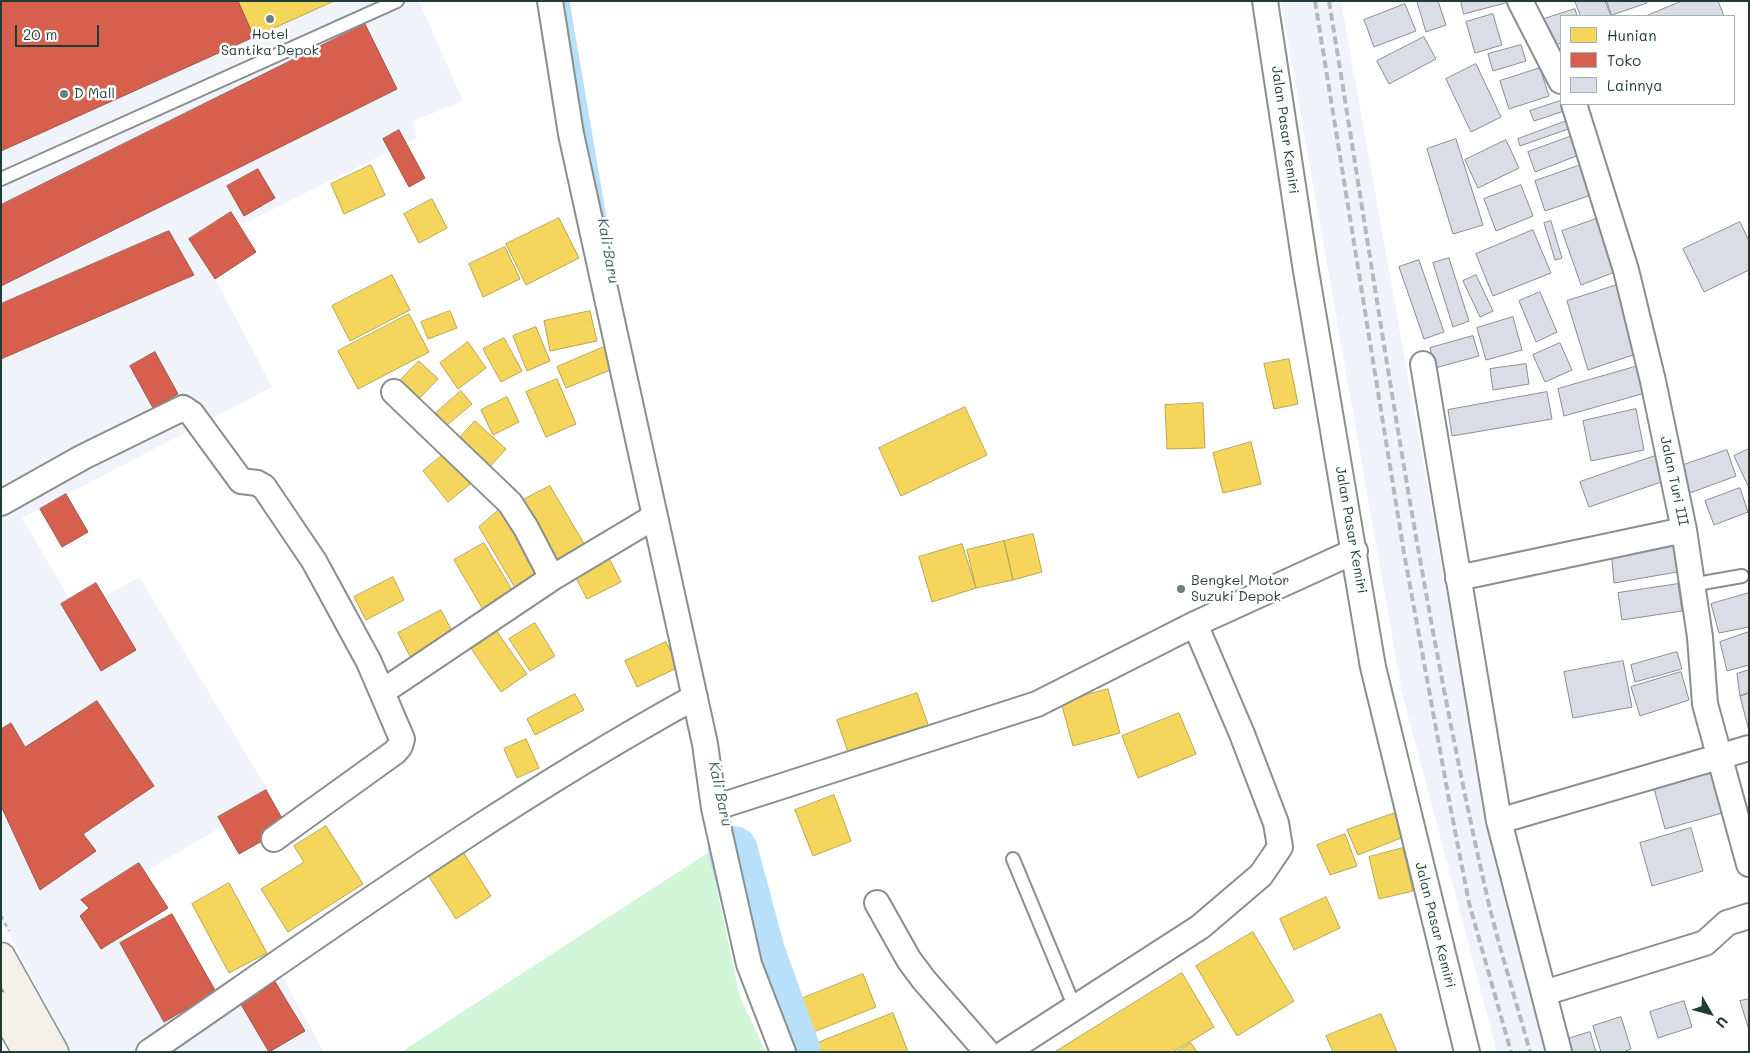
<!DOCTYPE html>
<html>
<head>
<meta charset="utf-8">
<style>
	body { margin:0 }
	#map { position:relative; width:1750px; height:1053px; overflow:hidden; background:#fff; font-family:Mali,sans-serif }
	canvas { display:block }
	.frame { position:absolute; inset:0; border:2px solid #1f3d34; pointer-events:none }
	.legend { position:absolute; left:1560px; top:15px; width:175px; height:90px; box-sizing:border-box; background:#fff; border:1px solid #a5b1ae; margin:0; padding:6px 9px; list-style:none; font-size:15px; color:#1f3d34 }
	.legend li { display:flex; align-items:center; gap:10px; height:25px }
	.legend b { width:25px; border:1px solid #a5b1ae }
	.north { position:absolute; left:1685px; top:988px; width:50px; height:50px; -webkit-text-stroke:4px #fff; paint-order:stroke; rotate:128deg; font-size:14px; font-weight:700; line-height:20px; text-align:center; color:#1f3d34 }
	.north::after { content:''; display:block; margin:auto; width:18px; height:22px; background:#1f3d34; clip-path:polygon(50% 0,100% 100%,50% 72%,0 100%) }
	.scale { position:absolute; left:15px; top:25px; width:84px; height:22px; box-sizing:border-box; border:2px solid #1f3d34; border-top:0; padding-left:6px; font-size:15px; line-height:18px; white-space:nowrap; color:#1f3d34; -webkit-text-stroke:4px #fff; paint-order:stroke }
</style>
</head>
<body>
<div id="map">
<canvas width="1750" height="1053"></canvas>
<div class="frame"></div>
<ul class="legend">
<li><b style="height:14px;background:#f6d55c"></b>Hunian</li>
<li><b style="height:14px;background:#d6604d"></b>Toko</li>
<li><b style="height:14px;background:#dadde6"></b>Lainnya</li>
</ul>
<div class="north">U</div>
<div class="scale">20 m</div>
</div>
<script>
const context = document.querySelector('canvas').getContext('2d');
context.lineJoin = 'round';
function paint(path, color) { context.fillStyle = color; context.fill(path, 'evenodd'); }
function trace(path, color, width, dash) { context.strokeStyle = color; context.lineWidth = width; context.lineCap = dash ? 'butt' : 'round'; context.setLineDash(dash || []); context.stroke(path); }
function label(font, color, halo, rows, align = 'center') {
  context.font = font + ' Mali,sans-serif'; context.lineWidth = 5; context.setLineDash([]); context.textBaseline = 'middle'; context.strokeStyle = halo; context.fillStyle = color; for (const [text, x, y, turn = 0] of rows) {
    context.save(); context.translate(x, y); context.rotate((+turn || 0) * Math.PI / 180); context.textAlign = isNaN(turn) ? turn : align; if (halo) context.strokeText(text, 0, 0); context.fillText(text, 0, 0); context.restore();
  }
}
paint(new Path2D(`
	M1,1H419L463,101L413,121L417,138L198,246L272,387L22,518L78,613L139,577L272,797L138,876L219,999L274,962L324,1052H69L1,917Z
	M1281,1H1341L1488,825L1552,1052H1497L1402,693Z`), '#f1f3fb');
paint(new Path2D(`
	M709,852L740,997L766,1052H401Z`), '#d2f7d8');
const homes = new Path2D(`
	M238,1H334L254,37Z
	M371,165L385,195L344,214L331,184Z
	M432,199L447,228L419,243L404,214Z
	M559,218L579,258L526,285L506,244Z
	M505,247L520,279L483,297L469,264Z
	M392,275L410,310L350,341L332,306Z
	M450,311L457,328L428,339L421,322Z
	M590,311L597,341L550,351L544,321Z
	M409,314L429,352L358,389L338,351Z
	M536,327L550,361L527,371L513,336Z
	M504,338L522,371L501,382L483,349Z
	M468,342L486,368L458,389L440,363Z
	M604,347L613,369L566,388L557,367Z
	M1289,359L1298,404L1274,409L1264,364Z
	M419,361L438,379L414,404L395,386Z
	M557,379L576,424L546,437L526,392Z
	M461,391L472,404L440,431L430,418Z
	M507,397L519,422L493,435L481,410Z
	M1203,403L1205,448L1167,449L1165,405Z
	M965,407L987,455L901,496L879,448Z
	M475,421L506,449L485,472L454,444Z
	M1251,442L1261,484L1223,493L1213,453Z
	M450,449L475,480L448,502L423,471Z
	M550,486L589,552L556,572L515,504Z
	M506,504L550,578L521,598L479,527Z
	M1033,534L1042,572L1013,580L1004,541Z
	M1004,541L1013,580L976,588L967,550Z
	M484,543L518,600L488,618L454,560Z
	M962,544L976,588L932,602L919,557Z
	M608,556L621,582L587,599L574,574Z
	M393,577L404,600L366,620L354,597Z
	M441,610L457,641L414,664L398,633Z
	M535,623L555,656L530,671L509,639Z
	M495,629L527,674L501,692L470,647Z
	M666,642L679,667L637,687L625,661Z
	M1108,689L1120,733L1073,746L1061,702Z
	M917,693L931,733L851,761L837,720Z
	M575,694L584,710L535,735L527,719Z
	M1179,713L1196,754L1138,778L1122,736Z
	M526,739L539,768L517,778L504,749Z
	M834,795L851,841L813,856L795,810Z
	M1395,813L1401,838L1358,855L1347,830Z
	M326,826L363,884L288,932L261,889L304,862L294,846Z
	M1345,834L1357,866L1330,875L1317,845Z
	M1403,848L1413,891L1379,899L1369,857Z
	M463,852L491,896L456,919L428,875Z
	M229,883L267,953L229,973L192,904Z
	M1326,897L1340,928L1294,950L1280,919Z
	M1253,932L1294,1001L1237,1036L1196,966Z
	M1182,973L1214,1027L1173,1052H1055Z
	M863,974L876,1007L811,1033L798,1000Z
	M893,1013L908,1052H812L810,1046Z
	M1381,1014L1397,1052H1333L1326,1036Z
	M1191,1043L1197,1052H1177Z`);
paint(homes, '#f6d55c');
trace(homes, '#b6a750', 1);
const shops = new Path2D(`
	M1,1H238L254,37L1,151Z
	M365,24L397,89L1,286V205Z
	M399,130L425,178L409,187L383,139Z
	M258,169L275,198L244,216L227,186Z
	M231,212L256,252L215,279L189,239Z
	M169,231L194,275L1,359V304Z
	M155,352L178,394L153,408L130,366Z
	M66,494L88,532L62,547L40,509Z
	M96,583L136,650L101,671L61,604Z
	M97,701L154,786L83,834L96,851L40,890L1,806V729L11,723L25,747Z
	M266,790L287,827L239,854L218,817Z
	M139,863L168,908L101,949L80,916L89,908L81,900Z
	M172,914L216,992L164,1022L120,943Z
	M274,980L305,1031L269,1052L239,1001Z`);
paint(shops, '#d6604d');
trace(shops, '#9f5646', 1);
trace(new Path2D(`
	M565,1L604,230`), '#b8e0fb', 9);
trace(new Path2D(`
	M733,851L760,952L796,1052`), '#b8e0fb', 50);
const building = new Path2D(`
	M1420,1H1438L1446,25L1426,32L1417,2Z
	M1461,1H1509V2L1464,14Z
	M1575,1H1605L1611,16H1581Z
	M1607,1H1646L1647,3L1612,15Z
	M1682,1H1718L1724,16H1646Z
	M1405,4L1416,31L1374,47L1364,20Z
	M1575,9L1577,16H1561V43L1553,46L1544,19Z
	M1493,14L1502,45L1475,53L1466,22Z
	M1424,37L1436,59L1389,84L1377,61Z
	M1521,45L1526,61L1493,71L1488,54Z
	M1476,64L1501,117L1471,132L1446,79Z
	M1540,68L1549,96L1509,109L1500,81Z
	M1560,101L1564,111L1534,121L1530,111Z
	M1572,119L1574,127L1520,146L1518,139Z
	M1572,136L1579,155L1535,172L1528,152Z
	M1456,139L1483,225L1453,234L1427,149Z
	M1506,140L1519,168L1478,188L1465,160Z
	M1581,165L1591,195L1545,211L1535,181Z
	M1521,185L1533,216L1496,231L1484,199Z
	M1596,219L1615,272L1581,285L1562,231Z
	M1551,221L1562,258L1555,260L1544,223Z
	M1740,222L1749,241V270L1704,292L1683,249Z
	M1533,230L1551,273L1493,296L1476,254Z
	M1449,258L1469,321L1453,327L1433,263Z
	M1419,260L1444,332L1424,339L1399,267Z
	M1476,275L1493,311L1480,317L1463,281Z
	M1617,285L1639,353L1588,370L1567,301Z
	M1540,292L1557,332L1536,342L1519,301Z
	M1513,317L1522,350L1486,360L1477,328Z
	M1473,336L1479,356L1435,368L1430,348Z
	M1560,343L1572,370L1545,382L1533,355Z
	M1526,364L1529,384L1493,390L1490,369Z
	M1638,366L1645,393L1564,416L1558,389Z
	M1547,392L1552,419L1452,436L1448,410Z
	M1636,409L1644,450L1591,461L1583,421Z
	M1749,449V488L1734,456Z
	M1727,450L1736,476L1687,494L1678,467Z
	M1655,456L1664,481L1589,507L1580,482Z
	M1740,488L1748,512L1714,525L1705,501Z
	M1672,536L1677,572L1614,583L1611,550Z
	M1678,584L1682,611L1622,620L1618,593Z
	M1749,593V627L1719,633L1711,604Z
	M1749,632V665L1727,671L1720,642Z
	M1677,652L1682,669L1635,682L1631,665Z
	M1623,661L1632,707L1573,718L1564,672Z
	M1749,670V693L1740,696L1737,674Z
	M1681,672L1689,700L1640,716L1631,687Z
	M1749,693V731L1740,696Z
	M1715,768L1726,812L1665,829L1653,785Z
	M1691,828L1703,871L1652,886L1640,843Z
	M1749,999V1030L1740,1001Z
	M1684,1001L1692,1027L1658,1038L1650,1012Z
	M1621,1017L1631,1049L1623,1052H1601L1593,1026Z
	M1590,1032L1596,1052H1564L1561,1041Z`);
paint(building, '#dadde6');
trace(building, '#898f8d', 1);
const lane = new Path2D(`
	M1,179L397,1
	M1691,585L1742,576
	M1013,859L1075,1008`);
const street = new Path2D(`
	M550,1L571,134L705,744L714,808L749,964L783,1052
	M1265,1L1305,265L1373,667L1467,1052
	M1520,1L1561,81
	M1574,104L1626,270L1653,381L1684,530L1700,637L1705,704L1749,864
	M1423,364L1499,821L1559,1052
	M394,392L510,503L526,528L552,578
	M1,503L83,457L183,408L192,414L241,481L257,483L264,487L314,561L369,662L402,739L400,746L395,752L274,839
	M1458,578L1684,530
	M382,692L552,578L654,517
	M714,808L1037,704L1195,624L1355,551
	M1499,821L1749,748
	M877,903L909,960L924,980L987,1052
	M1544,993L1705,943L1727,923L1749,916
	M149,1052C328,929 504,802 695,697
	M1006,1052L1200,927L1261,875L1280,847L1276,823L1242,734L1195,624`);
const highway = new Path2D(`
	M1,957L54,1052
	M1,1006L27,1052`);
trace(lane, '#898f8d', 16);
trace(street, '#898f8d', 28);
trace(highway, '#898f8d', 31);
trace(new Path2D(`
	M1,916L9,931`), '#b6b9b8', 3, [4, 4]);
trace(lane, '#fff', 12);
trace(street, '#fff', 24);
trace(highway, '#f4f1eb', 28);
trace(new Path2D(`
	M1315,1L1404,553L1450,805L1469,903L1511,1052
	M1329,1C1378,300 1420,601 1487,896C1499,948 1516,1000 1530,1052`), '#b6b9b8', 4, [8, 4]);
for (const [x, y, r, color] of [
	[270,19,5,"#6d817b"],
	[64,94,5,"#6d817b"],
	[1181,589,5,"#6d817b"]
]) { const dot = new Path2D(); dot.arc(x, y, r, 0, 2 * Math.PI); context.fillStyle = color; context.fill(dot); trace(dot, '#fff', 2); }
label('14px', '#1f3d34', '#fff', [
	["Hotel",270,35,"center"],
	["Santika Depok",270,51,"center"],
	["D Mall",74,94],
	["Bengkel Motor",1191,581],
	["Suzuki Depok",1191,597]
], 'left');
label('14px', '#1f3d34', '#fff', [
	["Jalan Pasar Kemiri",1285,130,82],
	["Jalan Turi III",1674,481,78],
	["Jalan Pasar Kemiri",1351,530,80],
	["Jalan Pasar Kemiri",1435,925,76]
]);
label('italic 15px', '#3e6265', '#fff', [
	["Kali Baru",608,251,80],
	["Kali Baru",720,794,78]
]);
</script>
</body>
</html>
